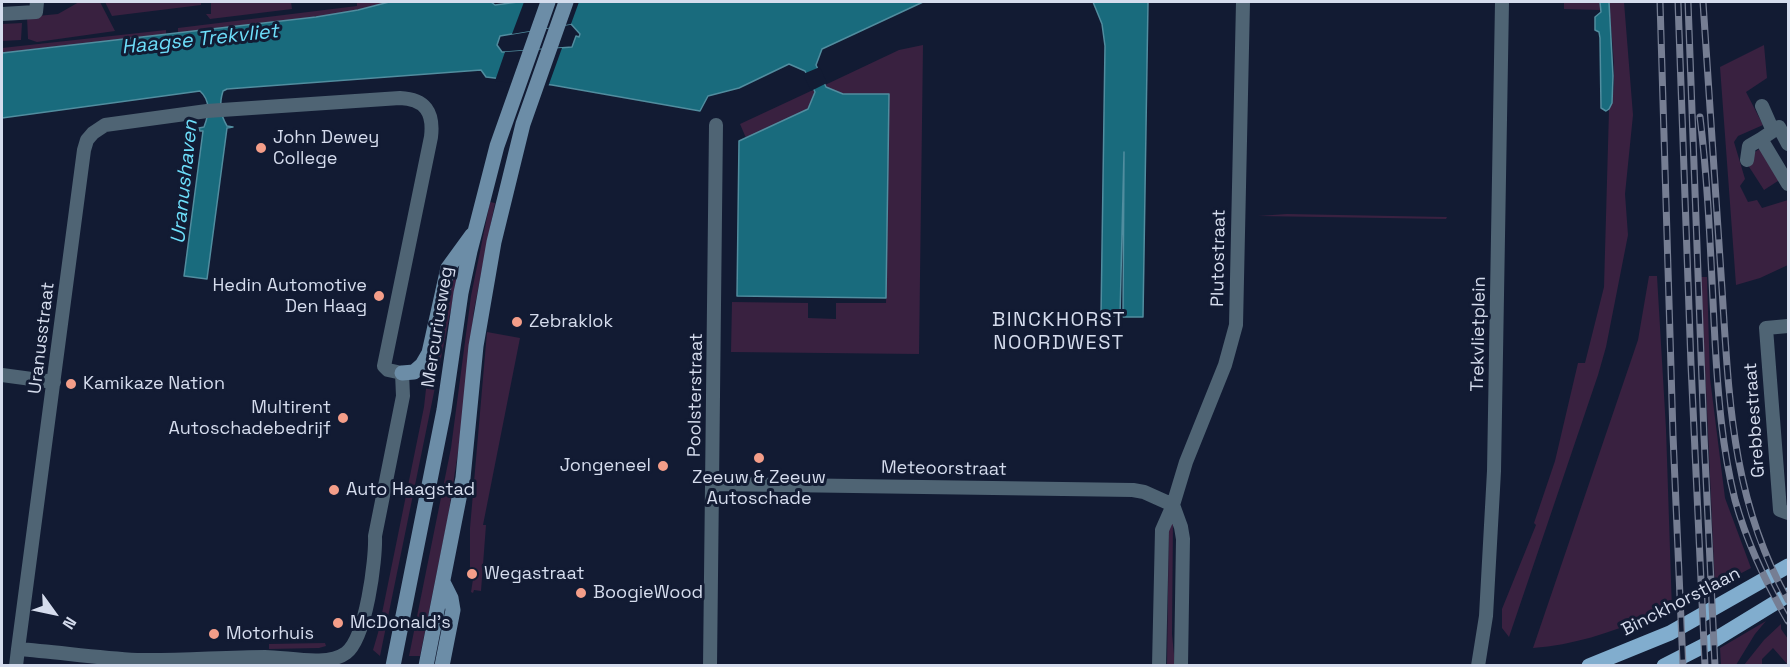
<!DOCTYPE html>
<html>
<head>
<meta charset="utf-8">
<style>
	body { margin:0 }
	#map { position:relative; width:1790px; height:667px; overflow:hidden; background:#121b33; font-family:"Space Grotesk",sans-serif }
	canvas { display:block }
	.frame { position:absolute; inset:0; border:3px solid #d5dced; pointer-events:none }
	.north { position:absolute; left:24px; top:583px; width:60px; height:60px; -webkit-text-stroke:4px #121b33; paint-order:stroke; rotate:123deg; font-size:16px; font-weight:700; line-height:24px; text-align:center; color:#d5dced }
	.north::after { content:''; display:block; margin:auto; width:21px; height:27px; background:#d5dced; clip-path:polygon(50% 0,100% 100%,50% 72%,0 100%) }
</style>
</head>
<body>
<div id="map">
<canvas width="1790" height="667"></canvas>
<div class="frame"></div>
<div class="north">N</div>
</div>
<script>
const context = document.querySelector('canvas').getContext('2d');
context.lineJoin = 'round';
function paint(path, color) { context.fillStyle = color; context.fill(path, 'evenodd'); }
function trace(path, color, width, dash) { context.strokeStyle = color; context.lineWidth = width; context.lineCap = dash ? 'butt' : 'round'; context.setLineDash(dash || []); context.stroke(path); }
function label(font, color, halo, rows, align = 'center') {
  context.font = font + ' "Space Grotesk",sans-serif'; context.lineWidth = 6; context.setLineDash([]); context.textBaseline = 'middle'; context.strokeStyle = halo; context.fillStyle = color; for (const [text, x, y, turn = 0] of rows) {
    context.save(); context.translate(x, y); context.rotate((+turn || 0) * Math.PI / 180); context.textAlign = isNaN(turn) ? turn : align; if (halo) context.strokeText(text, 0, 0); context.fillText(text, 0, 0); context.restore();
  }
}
paint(new Path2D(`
	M79,2H100L115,31L37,42L28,39L27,17L58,14Z
	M105,2H201V5L112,16Z
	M211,2H291L292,9L210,19L206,14H211Z
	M357,2H389L358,10L316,17L178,33V28L357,6Z
	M1564,2H1600L1601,10L1564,9Z
	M1609,2H1624L1633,115L1625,194L1628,235L1606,347L1598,375L1509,637L1502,628V609L1536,525L1534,523L1555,461L1578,363H1585L1604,287L1609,110C1620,86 1610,29 1609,2Z
	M22,23L21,40L2,41V24Z
	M166,30V34L2,53V48Z
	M923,45L919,354L731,352L732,302L808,303V318L836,319V303H886L889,94H843L826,87L825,85L899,50Z
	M1764,45L1767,78L1746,92L1763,125L1738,136L1734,142L1745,179L1740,186L1748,202L1757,200L1762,208L1788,200V265L1760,278L1736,285L1720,67Z
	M813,90L815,93L808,109L746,138L740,124Z
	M1761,148L1781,179L1764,190L1744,159Z
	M490,202L495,203L474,310L460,439L448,517L420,656H409L451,448L471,296Z
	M1287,214L1447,217L1446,219L1258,216Z
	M451,274L458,275L380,656L373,650L378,633L424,407L426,389L424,375L432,362Z
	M1649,276H1657L1666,429L1672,611L1656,618L1647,617C1610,633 1573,645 1533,648L1638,340Z
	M1701,277H1707L1710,378L1725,498L1751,568L1715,587Z
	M487,332L520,338L483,525H486L481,591L474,590L473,593L471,592L474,573L470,571V528Z
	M1169,518H1173L1172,634L1175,665L1167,666Z
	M1766,621L1755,634L1736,665H1721L1720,648Z
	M1781,624V629L1788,639V665L1773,648L1762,659V665H1744L1764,640Z
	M325,643L326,646L319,648L269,649V644Z`), '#392140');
const water = new Path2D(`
	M389,2H491L495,5L518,2H923L822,49L816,65L826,87L843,94H889L886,298L737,296L739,141L808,109L815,92L805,71L789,64L739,88L708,96L700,111L552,85L486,77L481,70L227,89L223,91C219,104 220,114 227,126L233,127L227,128L207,279L184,276L203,131H200L199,128L204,127C209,114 211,101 200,91L2,118V53L316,17L358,10ZM571,24L580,34L579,37L576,36L572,47L506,52H502L497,45L500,36Z
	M1093,2H1148L1143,317H1123L1124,152L1120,316H1101L1105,46L1102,24Z
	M1600,2H1609L1613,76L1612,103L1609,109L1606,111L1601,108L1600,38L1599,32L1595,30V17L1601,12Z`);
paint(water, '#196b7d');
trace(water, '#518d9f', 1.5);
paint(new Path2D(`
	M524,2H579L571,24L512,34Z
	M562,48L548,87L495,81L505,52Z
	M820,67L827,83L811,91L803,74Z`), '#121b33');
trace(new Path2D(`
	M2,14L36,12L37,2
	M1762,106L1773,131
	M1788,144L1779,127L1761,139L1788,184
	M1747,160L1749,146L1761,139
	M1788,326L1766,328L1780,510L1788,513
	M2,375L54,382
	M713,484L1133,490L1144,492L1173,505
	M1173,505L1181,527L1183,539L1181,666
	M16,666L18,649C40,483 63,317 84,150L87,140L93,133L105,125L207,111L400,98C425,99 434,112 431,137L384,366L388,370L402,373L403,396L375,536C376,560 366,638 346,653C327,667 288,657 265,657C223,657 180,661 137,660C97,658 58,652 18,649
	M710,666L716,125
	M1159,666L1162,530L1173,505L1186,462L1225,365L1236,325L1243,2
	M1478,666L1486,616L1494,471L1502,2`), '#4f6474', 14);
trace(new Path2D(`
	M402,373L414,372L422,365L429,353L448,268L472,235
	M393,666L444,410L461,293L470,251L497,146L548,2
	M426,666L463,478L476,346L494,242L523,124L566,2
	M442,666L453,610L451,598L443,582`), '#6c8da7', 15);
trace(new Path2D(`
	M1589,666L1670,633L1788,566
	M1664,666L1711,642L1788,595`), '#81adce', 15);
const rail = new Path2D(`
	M1660,2L1673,435L1683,666
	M1678,2L1691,365L1705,666
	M1688,2L1704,436L1715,666
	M1703,2C1709,92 1715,183 1721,274C1729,390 1729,495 1788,600
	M1700,117C1709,191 1711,267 1715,341C1718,395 1722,448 1735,500C1747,543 1766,583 1788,621`);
trace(rail, '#767e93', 7);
trace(rail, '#121b33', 4.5, [14]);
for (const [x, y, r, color] of [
	[261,148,6,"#f49e89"],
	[379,296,6,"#f49e89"],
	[517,322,6,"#f49e89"],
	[71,384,6,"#f49e89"],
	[343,418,6,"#f49e89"],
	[759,458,6,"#f49e89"],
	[663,466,6,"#f49e89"],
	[334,490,6,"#f49e89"],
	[472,574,6,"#f49e89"],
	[581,593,6,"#f49e89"],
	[338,623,6,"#f49e89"],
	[214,634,6,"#f49e89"]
]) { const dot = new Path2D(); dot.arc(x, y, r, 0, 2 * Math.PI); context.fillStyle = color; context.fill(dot); trace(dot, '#121b33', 2); }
label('18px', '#d5dced', '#121b33', [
	["John Dewey",273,138],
	["College",273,159],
	["Hedin Automotive",367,286,"right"],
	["Den Haag",367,307,"right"],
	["Zebraklok",529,322],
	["Kamikaze Nation",83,384],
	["Multirent",331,408,"right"],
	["Autoschadebedrijf",331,429,"right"],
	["Jongeneel",651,466,"right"],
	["Zeeuw & Zeeuw",759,478,"center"],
	["Autoschade",759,499,"center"],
	["Auto Haagstad",346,490],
	["Wegastraat",484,574],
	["BoogieWood",593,593],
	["McDonald's",350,623],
	["Motorhuis",226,634]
], 'left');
label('18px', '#d5dced', '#121b33', [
	["Plutostraat",1219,258,-89],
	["Mercuriusweg",438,327,-81],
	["Trekvlietplein",1479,334,-89],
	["Uranusstraat",42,338,-83],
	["Poolsterstraat",696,395,-89],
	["Grebbestraat",1755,420,-94],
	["Meteoorstraat",944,469,1],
	["Binckhorstlaan",1681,602,-27]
]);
label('italic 20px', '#6ddefa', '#121b33', [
	["Haagse Trekvliet",200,40,-6],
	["Uranushaven",185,182,-84]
]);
context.letterSpacing = '1.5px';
label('20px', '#d5dced', '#121b33', [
	["BINCKHORST",1059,321],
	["NOORDWEST",1059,344]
]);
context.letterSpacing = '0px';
</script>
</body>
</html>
